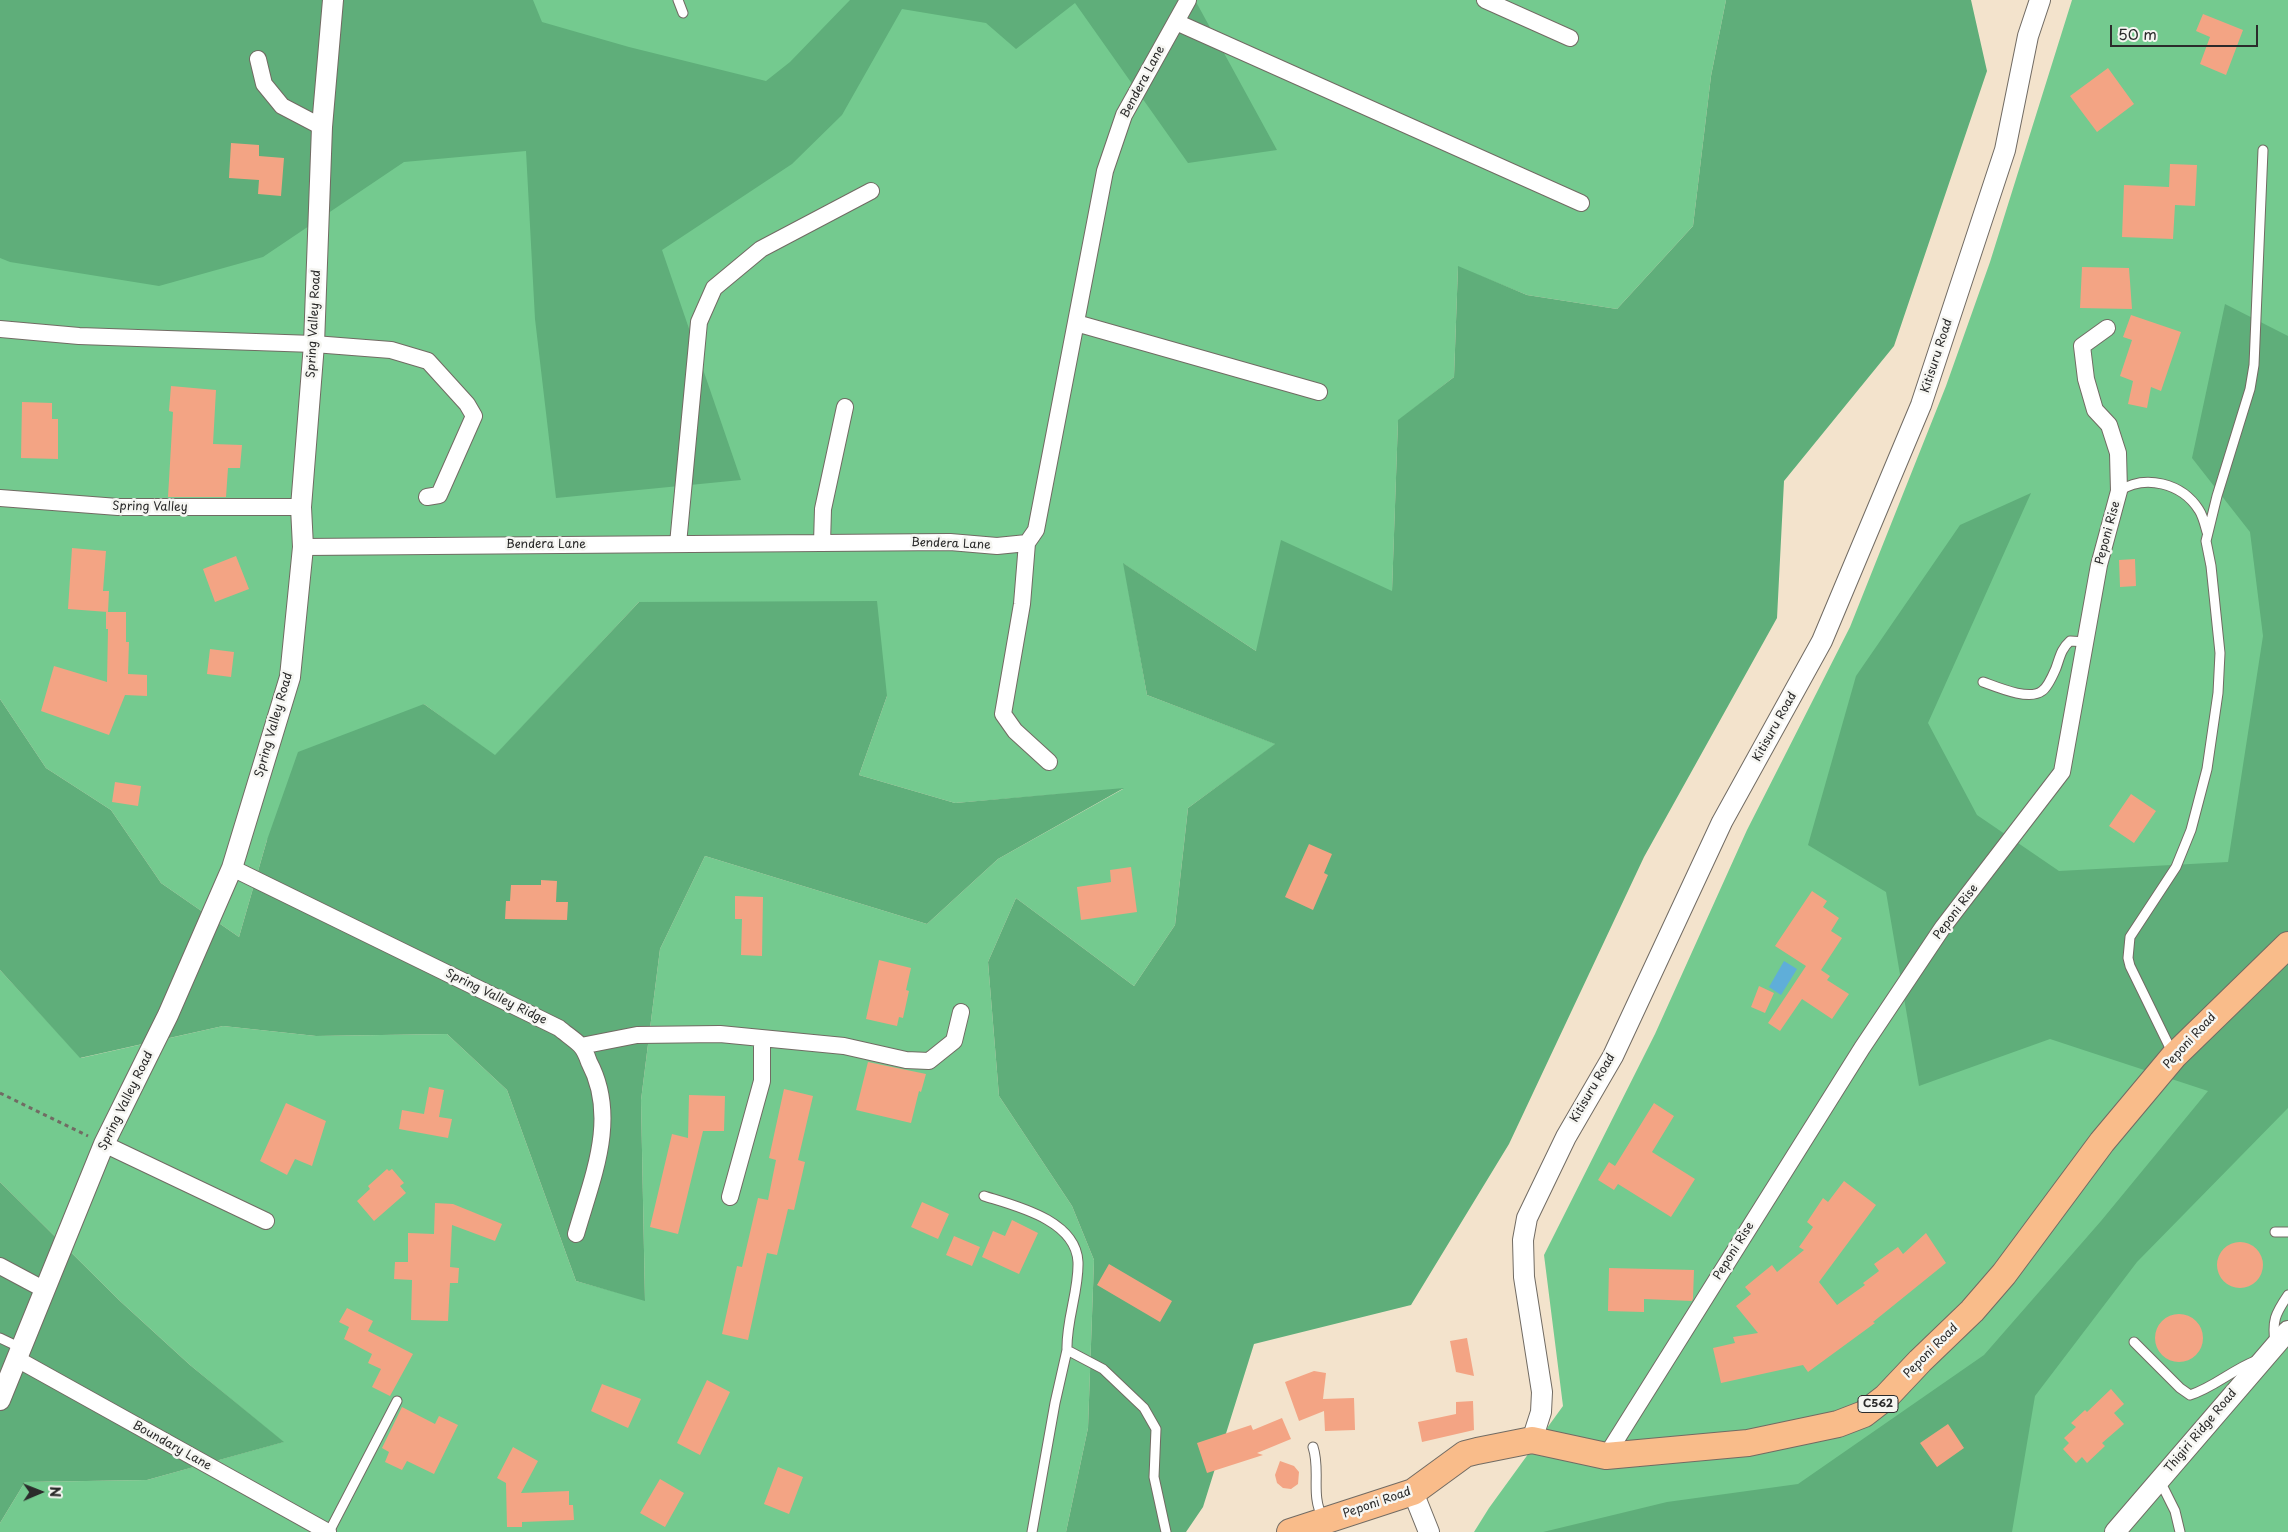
<!DOCTYPE html>
<html>
<head>
<meta charset="utf-8">
<style>
	body { margin:0 }
	#map { position:relative; width:2288px; height:1532px; overflow:hidden; background:#f3e3cc; font-family:"Playpen Sans",sans-serif }
	canvas { display:block }
	.north { position:absolute; left:15px; top:1467px; width:50px; height:50px; -webkit-text-stroke:4px #f6f6f2; paint-order:stroke; rotate:89deg; font-size:14px; font-weight:700; line-height:20px; text-align:center; color:#2b2b2b }
	.north::after { content:''; display:block; margin:auto; width:18px; height:22px; background:#2b2b2b; clip-path:polygon(50% 0,100% 100%,50% 72%,0 100%) }
	.scale { position:absolute; left:2110px; top:25px; width:148px; height:22px; box-sizing:border-box; border:2px solid #2b2b2b; border-top:0; padding-left:6px; font-size:15px; line-height:18px; white-space:nowrap; color:#2b2b2b; -webkit-text-stroke:4px #f6f6f2; paint-order:stroke }
</style>
</head>
<body>
<div id="map">
<canvas width="2288" height="1532"></canvas>
<div class="north">N</div>
<div class="scale">50 m</div>
</div>
<script>
const context = document.querySelector('canvas').getContext('2d');
context.lineJoin = 'round';
function paint(path, color) { context.fillStyle = color; context.fill(path, 'evenodd'); }
function trace(path, color, width, dash) { context.strokeStyle = color; context.lineWidth = width; context.lineCap = dash ? 'butt' : 'round'; context.setLineDash(dash || []); context.stroke(path); }
function label(font, color, halo, rows, align = 'center') {
  context.font = font + ' "Playpen Sans",sans-serif'; context.lineWidth = 5; context.setLineDash([]); context.textBaseline = 'middle'; context.strokeStyle = halo; context.fillStyle = color; for (const [text, x, y, turn = 0] of rows) {
    context.save(); context.translate(x, y); context.rotate((+turn || 0) * Math.PI / 180); context.textAlign = isNaN(turn) ? turn : align; if (halo) context.strokeText(text, 0, 0); context.fillText(text, 0, 0); context.restore();
  }
}
paint(new Path2D(`
	M0,0H1726L1711,76L1693,226L1617,309L1527,295L1458,267L1454,377L1398,421L1392,592L1256,651L1124,564L1147,695L1276,744L1188,808L1175,925L1134,986L1016,898L988,962L999,1096L1072,1206L1094,1260L1088,1428L1066,1532H0V1523L25,1482L147,1480L283,1442L190,1365L120,1301L0,1182V970L81,1058L223,1026L316,1036L447,1034L507,1090L576,1281L645,1300L641,1100L660,949L705,856L927,924L998,859L1123,789L955,803L859,775L887,696L639,602L495,756L424,704L267,840L239,937L161,883L111,810L46,768L0,699Z
	M2072,0H2288V1532H1474L1489,1508L1563,1406L1544,1255L1655,1034L1747,830L1850,627L1946,386L1990,262Z`), '#74ca8f');
paint(new Path2D(`
	M0,0H533L542,22L629,47L766,81L790,62L850,0H1195L1277,150L1188,163L1075,3L1016,49L986,23L902,9L842,115L792,164L662,250L741,480L556,498L535,319L526,151L404,162L263,257L159,286L10,262L0,258Z
	M1726,0H1971L1987,71L1894,346L1784,481L1777,618L1644,857L1509,1144L1411,1305L1254,1344L1203,1507L1186,1532H1066L1088,1428L1094,1260L1072,1206L999,1096L988,962L1016,898L1134,986L1175,925L1188,808L1275,744L1147,695L1123,563L1256,651L1281,540L1392,591L1398,420L1454,377L1458,266L1527,295L1617,309L1693,226L1711,76Z
	M2225,304L2288,336V1108L2137,1262L2035,1396L2012,1532H1543L1667,1502L1798,1484L1984,1355L2101,1221L2208,1091L2050,1039L1919,1086L1886,892L1808,845L1856,676L1960,525L2031,493L1928,723L1977,815L2059,871L2228,862L2263,636L2250,532L2192,458Z
	M877,601L887,696L859,775L955,803L1124,788L998,859L927,924L705,856L660,949L641,1100L645,1301L576,1281L507,1090L447,1034L316,1036L223,1026L80,1058L0,970V699L46,768L111,810L161,883L239,937L267,840L298,752L424,704L495,755L639,602Z
	M0,1182L120,1301L190,1365L284,1442L147,1480L25,1482L0,1523Z`), '#5fae7a');
paint(new Path2D(`
	M1784,961L1797,969L1781,995L1769,987Z`), '#5faed9');
paint(new Path2D(`
	M2203,14L2243,30L2226,75L2200,64L2210,37L2196,31Z
	M2108,68L2134,104L2097,132L2070,96Z
	M231,143L259,145V156L284,158L281,196L258,194L259,180L229,178Z
	M2170,164L2197,165L2195,206L2175,205L2173,239L2122,237L2124,185L2169,187Z
	M2082,267L2129,268L2132,309L2080,308Z
	M2131,315L2181,332L2161,391L2151,387L2147,408L2128,404L2133,381L2120,376L2132,340L2123,337Z
	M171,386L216,390L213,444L242,445L240,468H228L226,497H168L173,412L169,411Z
	M22,402L52,403V419H58V459L21,458Z
	M72,548L106,551L103,591H109L108,612L68,609Z
	M236,556L249,589L215,602L203,569Z
	M2135,559L2136,586L2120,587L2119,560Z
	M106,612H126V642H129L128,674L147,675V696L125,695L109,735L41,711L54,666L107,682L108,629H106Z
	M210,649L234,652L231,677L207,674Z
	M115,782L141,786L138,806L112,802Z
	M2131,794L2156,811L2134,843L2109,826Z
	M1309,844L1332,854L1324,873L1328,875L1313,910L1285,897Z
	M1131,867L1137,912L1081,920L1077,887L1111,882L1110,870Z
	M541,880L557,881L556,902H568L567,920L505,919L506,901H510L511,885H541Z
	M1812,891L1827,901L1823,907L1839,918L1831,931L1842,938L1821,970L1830,976L1827,980L1849,994L1832,1019L1802,999L1780,1031L1768,1023L1806,966L1775,946Z
	M735,896L763,897L762,956L741,955L742,919H735Z
	M879,960L911,968L906,990L909,991L903,1018L899,1017L897,1026L866,1019Z
	M1759,986L1774,993L1765,1013L1751,1007Z
	M868,1062L926,1074L921,1092L919,1091L911,1123L856,1110Z
	M429,1087L444,1090L439,1117L452,1119L448,1138L399,1129L402,1110L424,1114Z
	M784,1089L813,1096L798,1160L805,1162L794,1210L788,1209L777,1255L767,1253L748,1340L722,1334L737,1266L742,1267L758,1198L768,1200L776,1160L769,1158Z
	M689,1095L725,1096L724,1131H703L678,1234L650,1227L672,1134L688,1138Z
	M286,1103L326,1121L312,1166L295,1159L287,1175L260,1161Z
	M1654,1103L1674,1116L1652,1152L1695,1179L1671,1217L1618,1184L1614,1190L1598,1180L1609,1162L1615,1166Z
	M387,1169L389,1171L392,1169L404,1183L400,1186L406,1193L374,1221L357,1201L370,1189L368,1186Z
	M1844,1181L1876,1205L1819,1282L1837,1305L1865,1285L1863,1283L1879,1271L1874,1264L1898,1247L1903,1254L1926,1233L1946,1263L1873,1322L1875,1323L1808,1372L1803,1365L1721,1383L1713,1348L1735,1343L1733,1337L1758,1333L1736,1306L1751,1294L1745,1287L1772,1265L1777,1272L1804,1250L1799,1247L1813,1227L1807,1222L1823,1198L1828,1202Z
	M922,1202L949,1214L938,1239L911,1227Z
	M435,1203L453,1204L502,1224L495,1241L452,1225L450,1267L459,1268L458,1283H450L448,1321L411,1320L412,1280L394,1279L395,1262H408V1233L434,1234Z
	M1012,1220L1038,1233L1019,1274L982,1257L993,1231L1005,1236Z
	M954,1236L980,1247L972,1266L946,1255Z
	M2217 1265a23 23 0 1 1 46 0a23 23 0 1 1-46 0Z
	M1109,1264L1172,1301L1160,1322L1097,1285Z
	M1609,1268L1694,1270L1693,1298L1692,1301L1644,1299V1312L1608,1311Z
	M347,1308L373,1321L368,1331L413,1354L390,1396L372,1387L381,1369L368,1363L372,1354L344,1339L349,1327L339,1322Z
	M2155 1338a24 24 0 1 1 48 0a24 24 0 1 1-48 0Z
	M1467,1338L1474,1376L1456,1372L1450,1341Z
	M1314,1371L1326,1373L1323,1399L1354,1398L1355,1430L1325,1431L1324,1411L1299,1421L1285,1382Z
	M707,1380L730,1392L700,1455L677,1443Z
	M602,1384L641,1399L628,1428L591,1411Z
	M2111,1389L2124,1404L2114,1413L2124,1424L2102,1443L2105,1446L2087,1463L2082,1457L2076,1463L2063,1449L2069,1443L2064,1438L2076,1427L2071,1423L2085,1410L2087,1412Z
	M1473,1401L1474,1430L1422,1442L1418,1422L1456,1414V1402Z
	M402,1407L435,1424L439,1416L458,1425L434,1474L407,1461L402,1470L385,1462L389,1452L382,1448Z
	M1282,1418L1291,1439L1257,1453L1263,1455L1207,1473L1197,1443L1251,1425L1253,1430Z
	M1948,1424L1964,1448L1937,1467L1920,1443Z
	M513,1447L538,1461L521,1493L569,1491V1505H573L574,1520L522,1522V1527H507L506,1483L497,1478Z
	M1280,1461L1294,1466L1299,1472L1298,1484L1291,1489L1283,1488L1277,1483L1275,1475Z
	M778,1467L803,1477L789,1514L764,1504Z
	M660,1479L684,1493L665,1527L640,1513Z`), '#f3a484');
const service = new Path2D(`
	M678,0L683,13
	M2119,491C2145,474 2182,483 2199,510C2203,516 2205,525 2207,532
	M1983,682C1997,687 2029,701 2042,691C2048,687 2053,675 2056,668C2060,657 2061,649 2070,641L2087,642
	M2173,1054L2130,966L2128,958L2130,937L2176,867L2191,830L2207,769L2218,693L2220,653L2211,566L2206,541L2217,496L2250,389L2254,365L2263,150
	M984,1196C1016,1206 1076,1220 1078,1262C1079,1291 1066,1320 1067,1350L1103,1369L1144,1408L1156,1429L1154,1477L1166,1532
	M2275,1232H2288
	M0,1338L21,1348
	M2134,1342L2180,1388L2190,1395C2213,1388 2232,1370 2255,1361
	M2275,1343C2272,1321 2275,1314 2288,1295
	M1313,1447C1321,1471 1310,1495 1323,1518
	M2160,1481L2175,1511L2180,1532
	M329,1532L397,1401
	M1032,1532L1055,1403L1067,1350`);
const minor = new Path2D(`
	M1485,0L1570,38
	M1176,22L1581,203
	M258,59L264,84L282,106L322,127
	M1076,323L1319,392
	M0,329L79,336L314,344L391,350L428,361L467,404L474,416L439,495L427,497
	M0,498L118,507H301
	M822,543L823,509L845,407
	M1027,543L1022,604L1003,714L1015,731L1049,762
	M678,544L699,322L714,288L761,249L871,191
	M303,547L950,542L997,546L1027,543L1036,530L1105,171L1124,115L1188,0
	M232,868L559,1028C566,1034 574,1039 580,1045C584,1049 587,1056 589,1062C619,1118 592,1178 576,1234
	M581,1046L637,1035L720,1034L844,1046L906,1060L929,1061L954,1041L961,1012
	M104,1144L266,1221
	M730,1197L762,1081V1040
	M0,1266L45,1290
	M17,1359L328,1532
	M1606,1456L1862,1048L1943,927L2062,772L2099,565L2119,491L2118,453L2109,425L2095,410L2086,379L2082,346L2107,328`);
const tertiary = new Path2D(`
	M0,1400L104,1144L168,1015L232,868L290,677L303,547L301,507L314,344L322,127L333,0
	M1532,1440L1541,1412L1542,1392L1524,1277L1523,1240L1527,1218L1566,1137L1613,1056L1722,822L1822,641L1921,405L2005,150L2028,36L2040,0
	M1413,1492L1429,1532
	M2115,1532L2288,1331`);
const primary = new Path2D(`
	M1290,1532L1413,1492L1465,1454L1477,1451L1532,1440L1606,1456L1748,1443L1838,1424L1864,1414L1886,1397L1920,1361L1972,1311L2004,1274L2102,1142L2174,1056L2288,945`);
trace(service, '#716b63', 11);
trace(minor, '#716b63', 18);
trace(tertiary, '#716b63', 22);
trace(primary, '#716b63', 28);
trace(new Path2D(`
	M0,1093L88,1136`), '#716b63', 3, [4, 4]);
trace(service, '#fff', 9);
trace(minor, '#fff', 16);
trace(tertiary, '#fff', 20);
trace(primary, '#f9bc8a', 26);
for (const [x, y, w] of [
	[1878,1404,40]
]) { const box = new Path2D(); box.roundRect(x - w / 2, y - 8.5, w, 17, 4); context.fillStyle = '#f6f6f2'; context.fill(box); trace(box, '#2b2b2b', 1); }
label('bold 11px', '#2b2b2b', null, [
	["C562",1878,1404]
]);
label('12px', '#2b2b2b', '#f6f6f2', [
	["Bendera Lane",1143,82,-62],
	["Spring Valley Road",314,324,-87],
	["Kitisuru Road",1937,356,-72],
	["Spring Valley",150,507,1],
	["Peponi Rise",2108,533,-75],
	["Bendera Lane",951,544,2],
	["Bendera Lane",546,545],
	["Spring Valley Road",274,725,-74],
	["Kitisuru Road",1775,727,-61],
	["Peponi Rise",1956,912,-53],
	["Spring Valley Ridge",496,997,26],
	["Peponi Road",2190,1041,-47],
	["Kitisuru Road",1593,1088,-60],
	["Spring Valley Road",126,1101,-64],
	["Peponi Rise",1734,1251,-58],
	["Peponi Road",1931,1351,-45],
	["Thigiri Ridge Road",2201,1431,-50],
	["Boundary Lane",172,1446,29],
	["Peponi Road",1377,1503,-19]
]);
</script>
</body>
</html>
